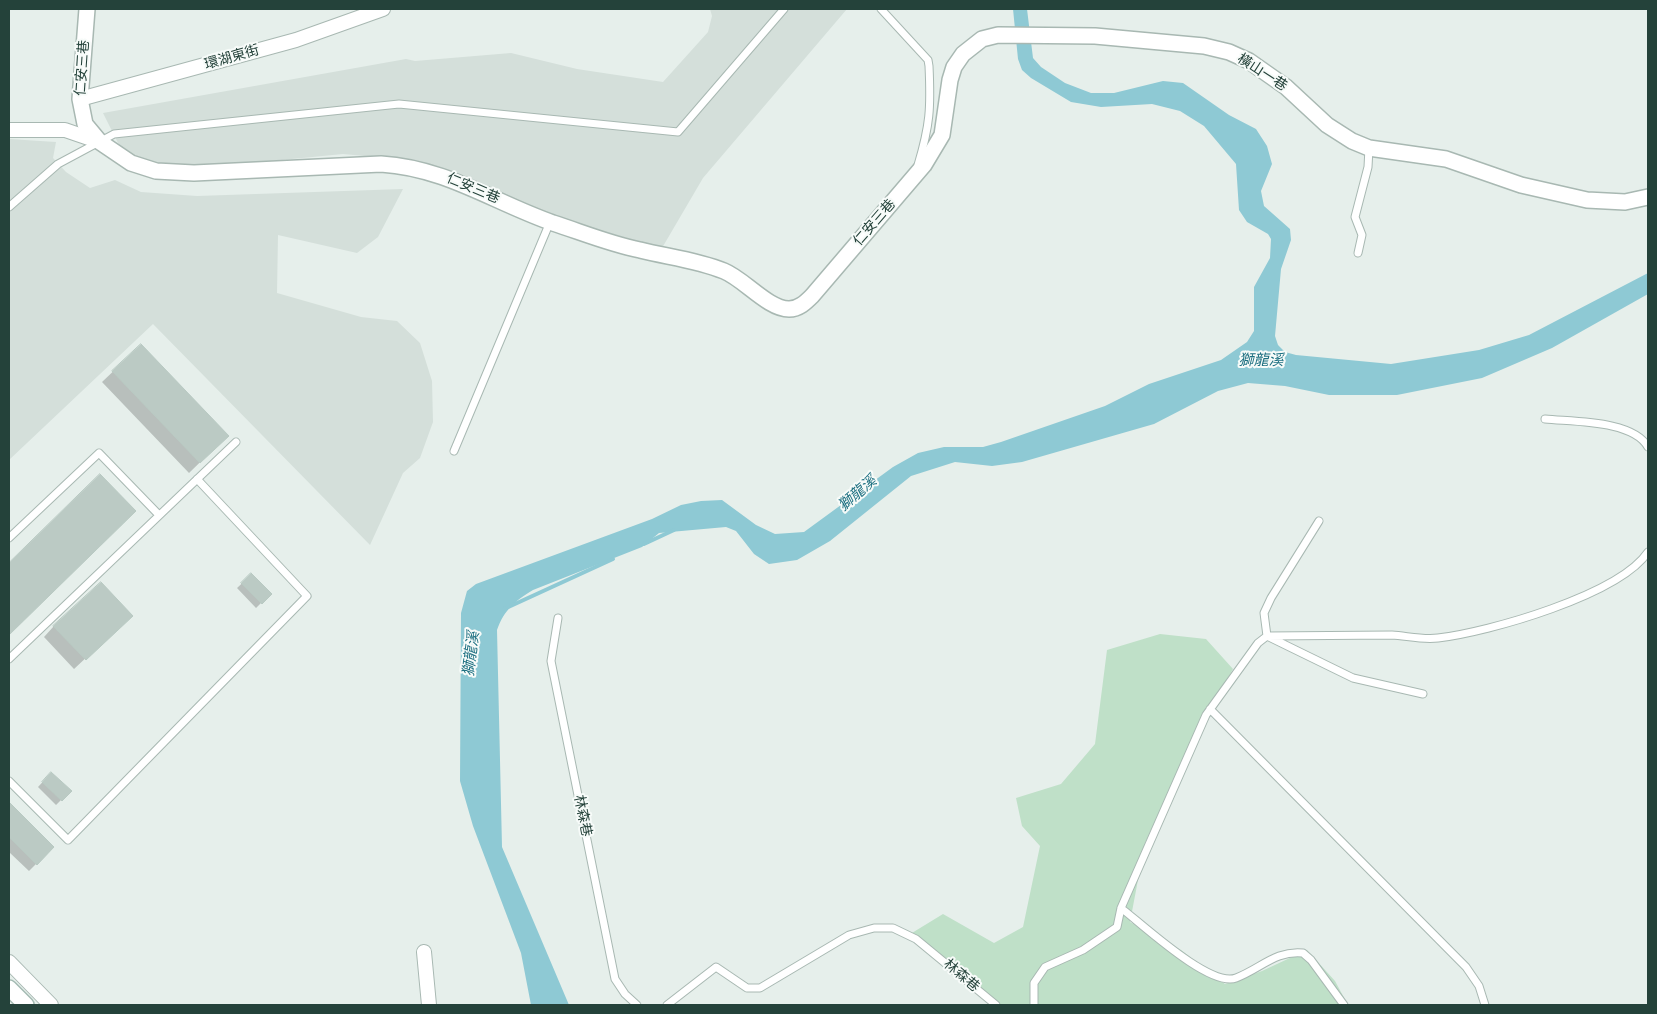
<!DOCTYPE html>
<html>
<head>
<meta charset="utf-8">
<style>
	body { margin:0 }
	#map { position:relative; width:1657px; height:1014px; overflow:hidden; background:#e6efeb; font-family:"Sofia Sans Condensed",sans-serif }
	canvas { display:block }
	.frame { position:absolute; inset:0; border:10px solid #24423a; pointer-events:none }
</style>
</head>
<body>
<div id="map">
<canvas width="1657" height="1014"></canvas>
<div class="frame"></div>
</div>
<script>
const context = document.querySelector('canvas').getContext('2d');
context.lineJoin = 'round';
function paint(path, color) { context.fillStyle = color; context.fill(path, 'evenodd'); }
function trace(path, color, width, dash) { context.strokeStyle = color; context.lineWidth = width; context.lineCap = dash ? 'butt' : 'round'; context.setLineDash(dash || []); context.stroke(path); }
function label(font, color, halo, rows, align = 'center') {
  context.font = font + ' "Sofia Sans Condensed","Noto Sans TC",sans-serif'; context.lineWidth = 4; context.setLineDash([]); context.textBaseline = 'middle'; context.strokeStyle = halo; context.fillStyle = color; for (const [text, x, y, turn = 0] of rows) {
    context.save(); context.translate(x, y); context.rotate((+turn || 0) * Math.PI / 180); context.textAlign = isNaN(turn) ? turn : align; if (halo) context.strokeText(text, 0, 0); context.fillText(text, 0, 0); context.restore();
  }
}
paint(new Path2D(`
	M710,9H847L703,178L662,248L553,217L505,199L452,172L408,160L343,154L210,167L147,162L127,154L118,143L103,113L406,59L415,61L511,53L577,69L663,82L708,32L712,16Z
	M9,139L56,142L53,158L66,172L90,188L115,180L141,192L197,196L403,189L378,237L357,253L278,235L277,293L361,317L397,321L420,343L432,381L433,422L420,458L403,473L370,545L153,324L9,460Z`), '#d4dfda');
paint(new Path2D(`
	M1160,634L1206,639L1233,669L1186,755L1145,843L1130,922L1181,950L1225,984L1262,971L1307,950L1335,981L1348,1005H993L907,936L943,914L994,943L1023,927L1040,846L1022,826L1016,798L1061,784L1095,744L1107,650Z`), '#bfe0c8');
paint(new Path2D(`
	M1013,9H1027L1033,58L1041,67L1065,83L1091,93H1114L1163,81L1183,83L1229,115L1256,129L1267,146L1272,164L1261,191L1264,206L1290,229L1291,240L1281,269L1275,336L1278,345L1285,352L1296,355L1391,364L1479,350L1529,335L1648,273V294L1552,348L1482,378L1397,395H1329L1285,386L1248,383L1218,391L1154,424L1022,462L992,466L955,462L911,476L830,541L797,560L769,564L754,554L736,531L726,527L659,533L642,547L533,590C515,601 504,610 497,630L502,847L569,1005H531L521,953L473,826L460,781L461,613L467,591L476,584L652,519L681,505L701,501L722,500L756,525L775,534L804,532L893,467L918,453L944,447H983L1001,442L1105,406L1149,384L1221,360L1247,342L1254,331V287L1270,258L1271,239L1268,234L1247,222L1239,210L1236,164L1204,126L1180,111L1152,104L1101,107L1071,102L1031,78L1022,70L1018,59Z`), '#8ec9d4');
paint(new Path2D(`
	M141,345L227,436L189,473L102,382Z
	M100,476L135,511L9,633V565Z
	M251,575L270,594L256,608L237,588Z
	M54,626H120L74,669L44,637Z
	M51,773L70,791L56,805L38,787Z
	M9,803L53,847L29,871L9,852Z`), '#0003');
trace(new Path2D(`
	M644,544L674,530
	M504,609L613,559`), '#8ec9d4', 4);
const building = new Path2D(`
	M141,344L229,436L200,463L112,371Z
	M100,474L136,511L9,635V563Z
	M251,573L272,594L262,604L241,583Z
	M101,582L133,616L86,660L53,626Z
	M51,772L72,791L62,801L42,782Z
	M9,802L54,847L37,865L9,837Z`);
paint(building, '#bbcac4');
trace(building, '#b8c9c2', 1);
const service = new Path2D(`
	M881,9L928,60L929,66C931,108 930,125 918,165
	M9,207L58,164L114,134L399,104L678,132L784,9
	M1358,253L1362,235L1355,217L1368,167L1369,148
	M1545,419C1573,422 1633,420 1648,447
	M454,451L550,222
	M1319,521L1271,598L1264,613L1267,636L1353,678L1423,694
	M9,538L99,453L159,515
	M558,618L551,661L615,979L625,994L637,1005
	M9,659L236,442
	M1210,709L1466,967L1479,986L1485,1005
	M9,781L68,840L307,596L197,479
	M1121,908C1142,924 1210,988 1236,978C1260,969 1276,950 1303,953L1311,960L1344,1005
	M667,1005L716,967L747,988H760L849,935L874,928H893L916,939L996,1005
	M1034,1005V983L1045,967L1083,950L1117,927L1121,908L1206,715L1258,643L1267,636C1309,636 1351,635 1392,635C1407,636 1423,640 1438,638C1489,632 1619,595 1648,552`);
const minor = new Path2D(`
	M80,99L296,40L383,9
	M9,130H65L100,142
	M424,952L429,1005
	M9,962L51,1005`);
const tertiary = new Path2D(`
	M87,9L80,99L85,124L100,142L131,163L156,171L194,173L381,164C446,168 493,202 553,223C581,232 610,244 640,250C668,257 697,260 724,271C744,279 768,309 789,309C799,309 806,302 812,296L924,165L942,135L950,80L954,67L963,54L982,39L998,35L1095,36L1204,46L1229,52L1249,61L1286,87L1327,125L1352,141L1369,148L1446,159L1521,185L1587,200L1625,202L1648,197`);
const secondary = new Path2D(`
	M9,988L26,1005`);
trace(service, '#a8b8b2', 9);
trace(minor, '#a8b8b2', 16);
trace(tertiary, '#a8b8b2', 18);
trace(secondary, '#a4bbb3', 18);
trace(service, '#fff', 7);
trace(minor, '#fff', 14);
trace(tertiary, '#fff', 15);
trace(secondary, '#fff', 15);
label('14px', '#24423a', '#f7fbf9', [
	["環湖東街",232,58,-16],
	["仁安三巷",83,68,-86],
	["橫山一巷",1262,73,33],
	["仁安三巷",473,189,23],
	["仁安三巷",875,223,-49],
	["林森巷",582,816,79],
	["林森巷",961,976,40]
]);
label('italic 15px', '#1c6f80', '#f7fbf9', [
	["獅龍溪",1261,361],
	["獅龍溪",858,494,-41],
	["獅龍溪",472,654,-83]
]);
</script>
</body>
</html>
